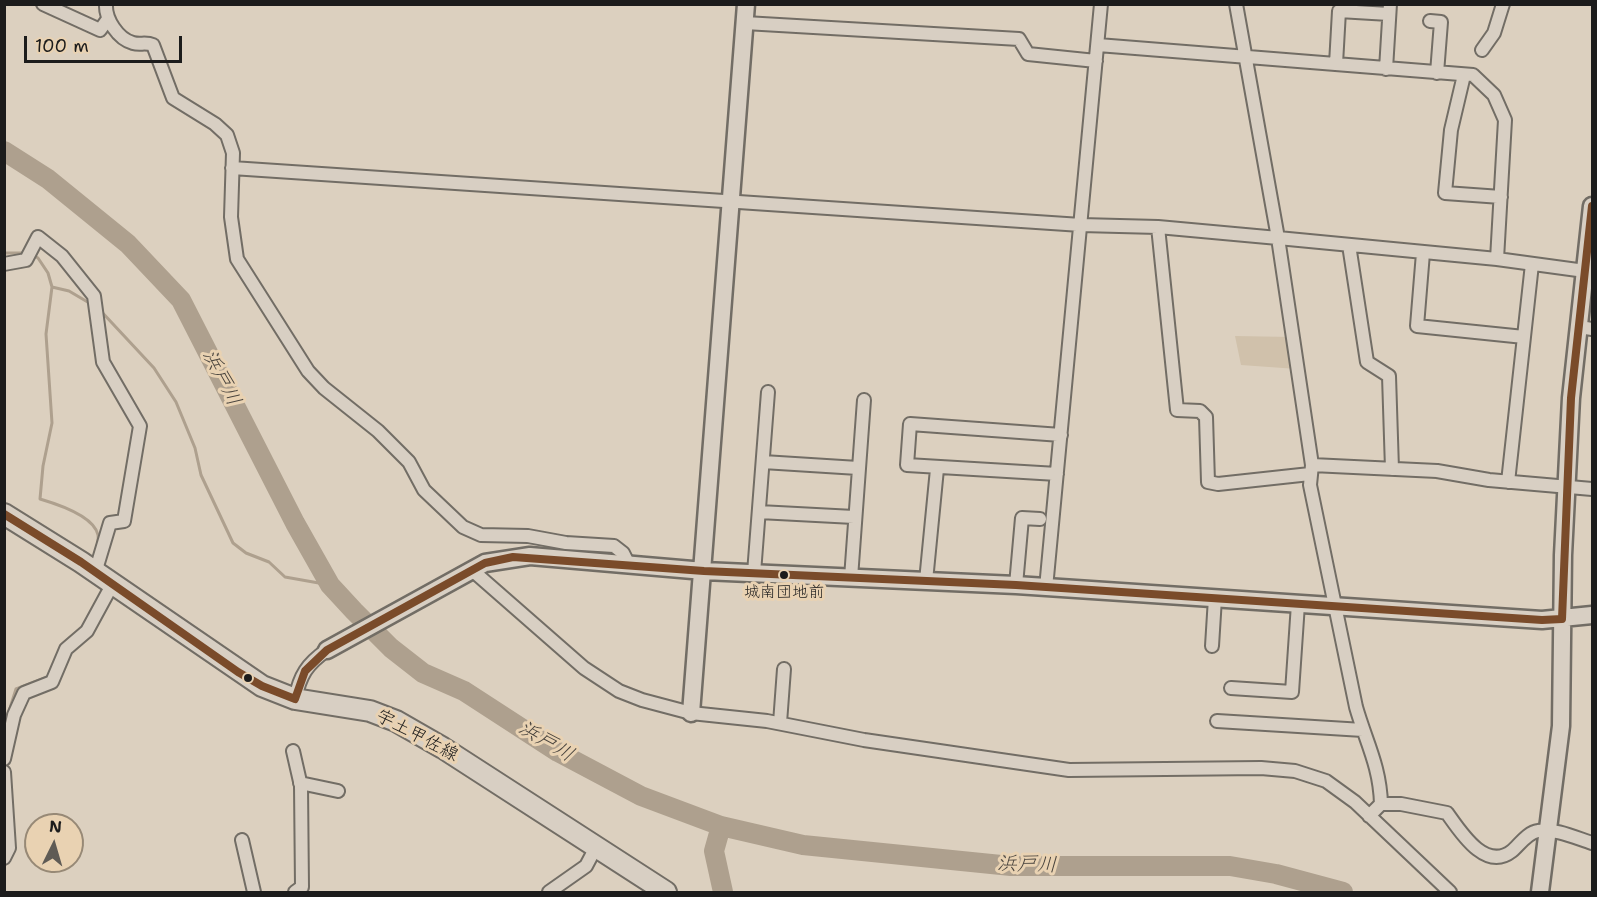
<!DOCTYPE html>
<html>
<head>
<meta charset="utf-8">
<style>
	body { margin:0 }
	#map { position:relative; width:1597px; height:897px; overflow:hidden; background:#dcd0bf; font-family:"Shantell Sans",sans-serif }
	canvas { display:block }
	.frame { position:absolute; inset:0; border:6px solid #1c1c1c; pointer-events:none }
	.north { position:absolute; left:24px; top:813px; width:60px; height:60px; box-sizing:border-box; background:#e9d2b2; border:2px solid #978976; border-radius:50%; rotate:5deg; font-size:16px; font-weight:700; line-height:24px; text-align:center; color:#1c1c1c }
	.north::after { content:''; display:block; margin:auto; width:21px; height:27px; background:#5f5b55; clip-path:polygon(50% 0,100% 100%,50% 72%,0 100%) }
	.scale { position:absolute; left:24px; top:36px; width:158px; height:27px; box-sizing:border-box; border:3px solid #1c1c1c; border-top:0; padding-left:8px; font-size:18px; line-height:21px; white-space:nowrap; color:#1c1c1c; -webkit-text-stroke:4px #e9d2b2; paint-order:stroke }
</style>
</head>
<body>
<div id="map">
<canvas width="1597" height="897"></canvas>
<div class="frame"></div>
<div class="north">N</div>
<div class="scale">100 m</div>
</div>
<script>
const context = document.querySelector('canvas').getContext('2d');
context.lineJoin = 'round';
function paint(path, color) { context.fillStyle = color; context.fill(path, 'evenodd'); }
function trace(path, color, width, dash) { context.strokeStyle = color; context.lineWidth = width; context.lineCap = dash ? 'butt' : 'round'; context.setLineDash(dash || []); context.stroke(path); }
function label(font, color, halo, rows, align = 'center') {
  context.font = font + ' "Shantell Sans","Klee One",sans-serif'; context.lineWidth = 6; context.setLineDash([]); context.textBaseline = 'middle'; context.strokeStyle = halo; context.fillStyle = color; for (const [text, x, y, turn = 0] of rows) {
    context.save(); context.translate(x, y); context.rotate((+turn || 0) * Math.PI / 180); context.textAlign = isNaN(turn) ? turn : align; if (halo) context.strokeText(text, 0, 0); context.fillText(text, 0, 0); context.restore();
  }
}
paint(new Path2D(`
	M1235,336L1292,337L1297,369L1241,365Z`), '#d0c1ab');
trace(new Path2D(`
	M4,253H27
	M33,255L38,258L48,273L52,287L46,334L52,423L43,466L40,499C57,504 94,516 98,535C99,540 97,546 96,550
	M52,287L69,291L91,304
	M99,309L154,368L176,402L195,448L201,475L233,543L246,553L269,562L285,577L330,585
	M4,727L16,689L50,676`), '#aea08e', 3);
trace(new Path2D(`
	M4,151L48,179L128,244L181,300L295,523L330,585L354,611L391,648L423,673L464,691L558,752L641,796L721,826L803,845L1011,866H1230L1276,874L1343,892
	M721,826L714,851L723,892`), '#aea08e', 20);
const street = new Path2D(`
	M43,4L100,30L108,19
	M106,4C105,19 118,39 133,43C140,45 146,42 153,45L173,98L215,124L227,135L233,153L231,217L237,259L308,371L324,388L378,431L409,462L424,490L463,527L481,535L528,536L566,543L614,546L623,553L628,563
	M1236,4L1278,238L1312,465L1310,485L1356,707C1366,742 1380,766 1381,804L1369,816
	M1430,21L1441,22L1437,73
	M745,23L1019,39L1028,54L1096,61
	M1098,45L1473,75L1494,95L1505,120L1497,259
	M1482,50L1494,33L1503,4
	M1336,64L1339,11L1389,14
	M1386,69L1390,4
	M1464,75L1451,130L1445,193L1501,197
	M232,168L1081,225L1158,227L1278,238L1497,259L1585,271
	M1158,227L1177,410L1200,411L1206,417L1208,482L1218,484L1310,474
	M1349,245L1367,362L1389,376L1392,469
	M1423,253L1417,326L1524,337
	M4,264L26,260L38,237L62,256L94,296L103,362L140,426L124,521L110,523L95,573
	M1579,327L1592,329
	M763,462L858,468
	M1312,465L1437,471L1489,480L1592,489
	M1057,474L907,465L910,424L1061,435
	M1508,482L1532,264
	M759,512L854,517
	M472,570L584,668L619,691L642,700L691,713L767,721L864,740L1069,770L1261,768L1295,771L1326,781L1355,802L1450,892
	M754,573L768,392
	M851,578L864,400
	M926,581L937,469
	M1016,585L1022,518L1040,519
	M1046,588L1101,4
	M1212,646L1215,598
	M1231,688L1292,692L1298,604
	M295,699C300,675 307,664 327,650
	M1217,721L1363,730
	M780,723L784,669
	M293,751L301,786L302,887L295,892
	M4,759L14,715L24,693L52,682L66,649L87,631L112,585
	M4,772L9,848L4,858
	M300,783L338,791
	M1381,804H1401L1447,813C1460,831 1485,872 1512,851C1519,845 1528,832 1538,831C1555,828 1576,838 1592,843
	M242,840L254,892
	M549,892L586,866L595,849`);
const secondary = new Path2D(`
	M327,650L485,563L530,556L704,571L1016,585L1542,620L1592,615
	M691,713L746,4
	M1540,892L1561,726L1563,555L1571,398L1592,206`);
const primary = new Path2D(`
	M4,514L81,562L262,686L295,699L370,711L396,721L443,748L666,892`);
trace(street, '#726d65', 16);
trace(secondary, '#726d65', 21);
trace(primary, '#726d65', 24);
trace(street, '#d8cfc3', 12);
trace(secondary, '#d8cfc3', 16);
trace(primary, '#d8cfc3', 20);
trace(new Path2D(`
	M4,514L81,562L238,672L262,686L295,699L305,671L327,650L485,563L513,557L704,571L1016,585L1542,620L1562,619L1571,398L1592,206`), '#7a4b2a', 8);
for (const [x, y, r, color] of [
	[784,575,5,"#1c1c1c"],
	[248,678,5,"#1c1c1c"]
]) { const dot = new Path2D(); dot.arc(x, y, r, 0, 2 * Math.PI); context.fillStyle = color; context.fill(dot); trace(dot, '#e9d2b2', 2); }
label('16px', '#1c1c1c', '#e9d2b2', [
	["城南団地前",784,593]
]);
label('18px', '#1c1c1c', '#e9d2b2', [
	["宇土甲佐線",417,736,28]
]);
label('italic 20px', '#48433d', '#e9d2b2', [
	["浜戸川",221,378,63],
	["浜戸川",546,742,31],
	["浜戸川",1027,865,2]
]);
</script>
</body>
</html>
